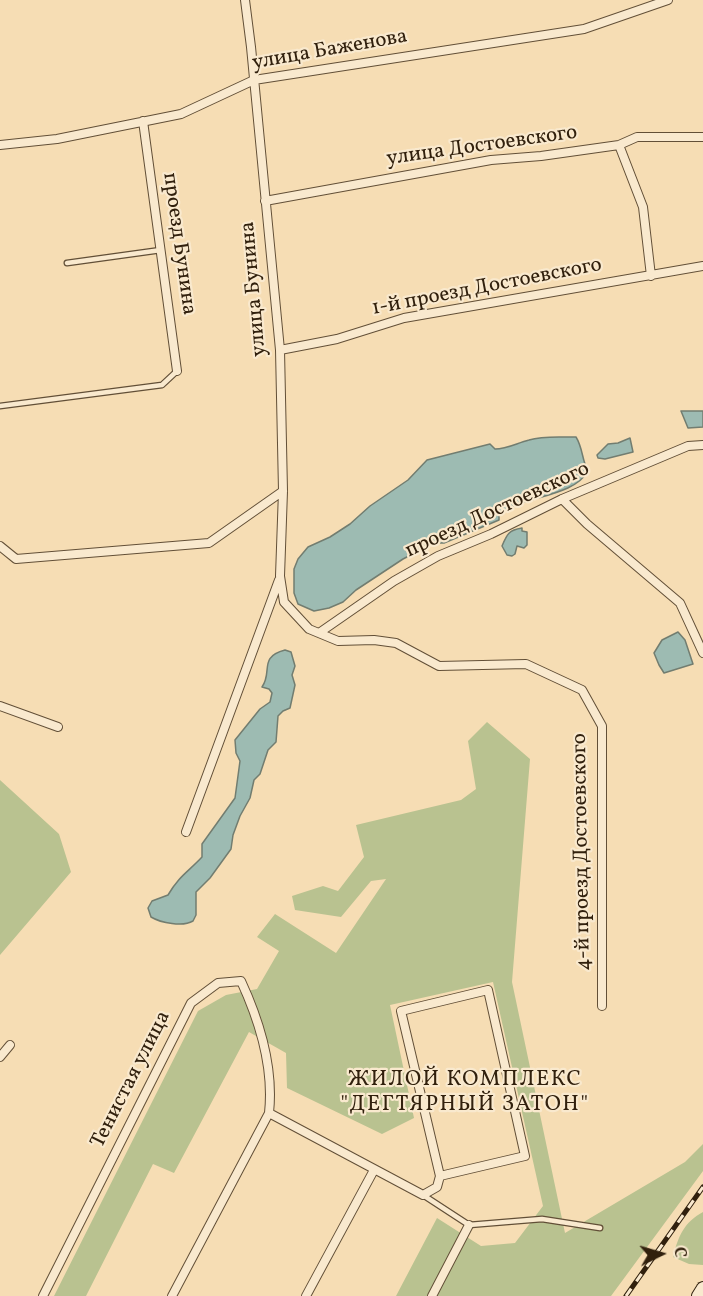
<!DOCTYPE html>
<html>
<head>
<meta charset="utf-8">
<style>
	body { margin:0 }
	#map { position:relative; width:703px; height:1296px; overflow:hidden; background:#f6ddb4; font-family:Vollkorn,serif }
	canvas { display:block }
	.north { position:absolute; left:631px; top:1224px; width:60px; height:60px; -webkit-text-stroke:4px #f9e9ce; paint-order:stroke; rotate:85deg; font-size:16px; font-weight:700; line-height:24px; text-align:center; color:#31200d }
	.north::after { content:''; display:block; margin:auto; width:21px; height:27px; background:#31200d; clip-path:polygon(50% 0,100% 100%,50% 72%,0 100%) }
</style>
</head>
<body>
<div id="map">
<canvas width="703" height="1296"></canvas>
<div class="north">С</div>
</div>
<script>
const context = document.querySelector('canvas').getContext('2d');
context.lineJoin = 'round';
function paint(path, color) { context.fillStyle = color; context.fill(path, 'evenodd'); }
function trace(path, color, width, dash) { context.strokeStyle = color; context.lineWidth = width; context.lineCap = dash ? 'butt' : 'round'; context.setLineDash(dash || []); context.stroke(path); }
function label(font, color, halo, rows, align = 'center') {
  context.font = font + ' Vollkorn,serif'; context.lineWidth = 4.5; context.setLineDash([]); context.textBaseline = 'middle'; context.strokeStyle = halo; context.fillStyle = color; for (const [text, x, y, turn = 0] of rows) {
    context.save(); context.translate(x, y); context.rotate((+turn || 0) * Math.PI / 180); context.textAlign = isNaN(turn) ? turn : align; if (halo) context.strokeText(text, 0, 0); context.fillText(text, 0, 0); context.restore();
  }
}
paint(new Path2D(`
	M487,722L530,759L512,982L565,1233L685,1162L703,1144V1171L611,1296H396L437,1218L481,1246L515,1243L543,1206L493,982L390,1005L414,1118L382,1134L287,1088L286,1053L249,1032L174,1173L153,1164L86,1296H54L198,1011L226,995L257,989L279,951L257,937L275,914L336,953L386,879L371,881L341,917L295,910L292,896L323,886L338,891L364,857L356,825L461,800L476,789L468,741Z
	M0,780L59,834L71,872L0,955Z
	M703,1212V1265L689,1264L673,1257C678,1237 684,1222 703,1212Z`), '#b9c290');
const water = new Path2D(`
	M681,411H703V427L688,428Z
	M559,437H576C583,448 582,461 588,471C574,497 522,496 499,514V520L444,543H434L403,559L356,590L343,602L329,608L314,611L298,604L294,593V569L298,559L308,547L330,537L350,524L370,506L408,480L427,460L490,444L495,449C507,449 517,443 529,440C539,437 549,437 559,437Z
	M630,438L633,452L605,459L598,458L597,455L608,444L618,443Z
	M522,528V531L527,532V545L524,548L517,546L515,554L512,556L507,555L502,546C507,534 509,530 522,528Z
	M678,632L685,640L693,664L664,673L659,665L654,653L662,640Z
	M285,650L291,652L295,666L292,675L295,685L290,708L283,711L278,716L276,742L268,750L260,774L254,780L250,798L240,816L233,835L231,849L210,878L196,892V915L193,921C183,927 161,923 151,917L148,908L152,901L168,895C179,876 188,872 202,857V844L235,798L240,761L236,753L235,740L260,709L270,702L272,693L269,689L262,687C273,672 258,657 285,650Z`);
paint(water, '#9dbbb2');
trace(water, '#727d70', 1.5);
const service = new Path2D(`
	M67,263L161,250
	M0,406L162,385L177,371
	M423,1195L469,1225L542,1219L600,1228`);
const minor = new Path2D(`
	M245,0L251,47L280,350L283,491L280,576L284,602L309,629L338,641L374,640L396,643L439,666L526,664L582,690L602,726V1006
	M143,121L177,371
	M0,145L57,139L181,114L254,80L584,29L668,0
	M619,145L643,207L651,276
	M265,201L491,160L541,156L619,145L637,137H703
	M280,350L337,339L404,318L703,266
	M562,499L587,524L680,603L703,653
	M0,546L16,559L209,543L283,491
	M319,633L394,581L438,556L491,534L562,499L688,446L703,445
	M0,706L58,727
	M186,832L279,580
	M0,1057L10,1045
	M43,1296L191,1003L218,983L241,981C260,1022 274,1067 269,1113L423,1195L437,1187L440,1176L401,1011L488,990L525,1156L440,1176
	M172,1296L269,1113
	M306,1296L374,1170
	M432,1296L469,1225`);
const secondary = new Path2D(`
	M698,1296L703,1288`);
trace(service, '#624f37', 7);
trace(minor, '#624f37', 10);
trace(secondary, '#31200d', 14);
trace(service, '#f9e9ce', 4.5);
trace(minor, '#f9e9ce', 8);
trace(secondary, '#f9e9ce', 12);
const rail = new Path2D(`
	M626,1296L703,1187`);
trace(rail, '#31200d', 5);
trace(rail, '#f9e9ce', 3, [9]);
label('21px', '#31200d', '#f9e9ce', [
	["улица Баженова",330,51,-10],
	["улица Достоевского",482,147,-8],
	["проезд Бунина",178,244,82],
	["1-й проезд Достоевского",487,288,-11],
	["улица Бунина",255,289,-95],
	["проезд Достоевского",498,511,-25],
	["4-й проезд Достоевского",583,852,-91],
	["Тенистая улица",132,1080,-63]
]);
context.letterSpacing = '1.5px';
label('22px', '#31200d', '#f9e9ce', [
	["ЖИЛОЙ КОМПЛЕКС",465,1081],
	["\"ДЕГТЯРНЫЙ ЗАТОН\"",465,1106]
]);
context.letterSpacing = '0px';
</script>
</body>
</html>
